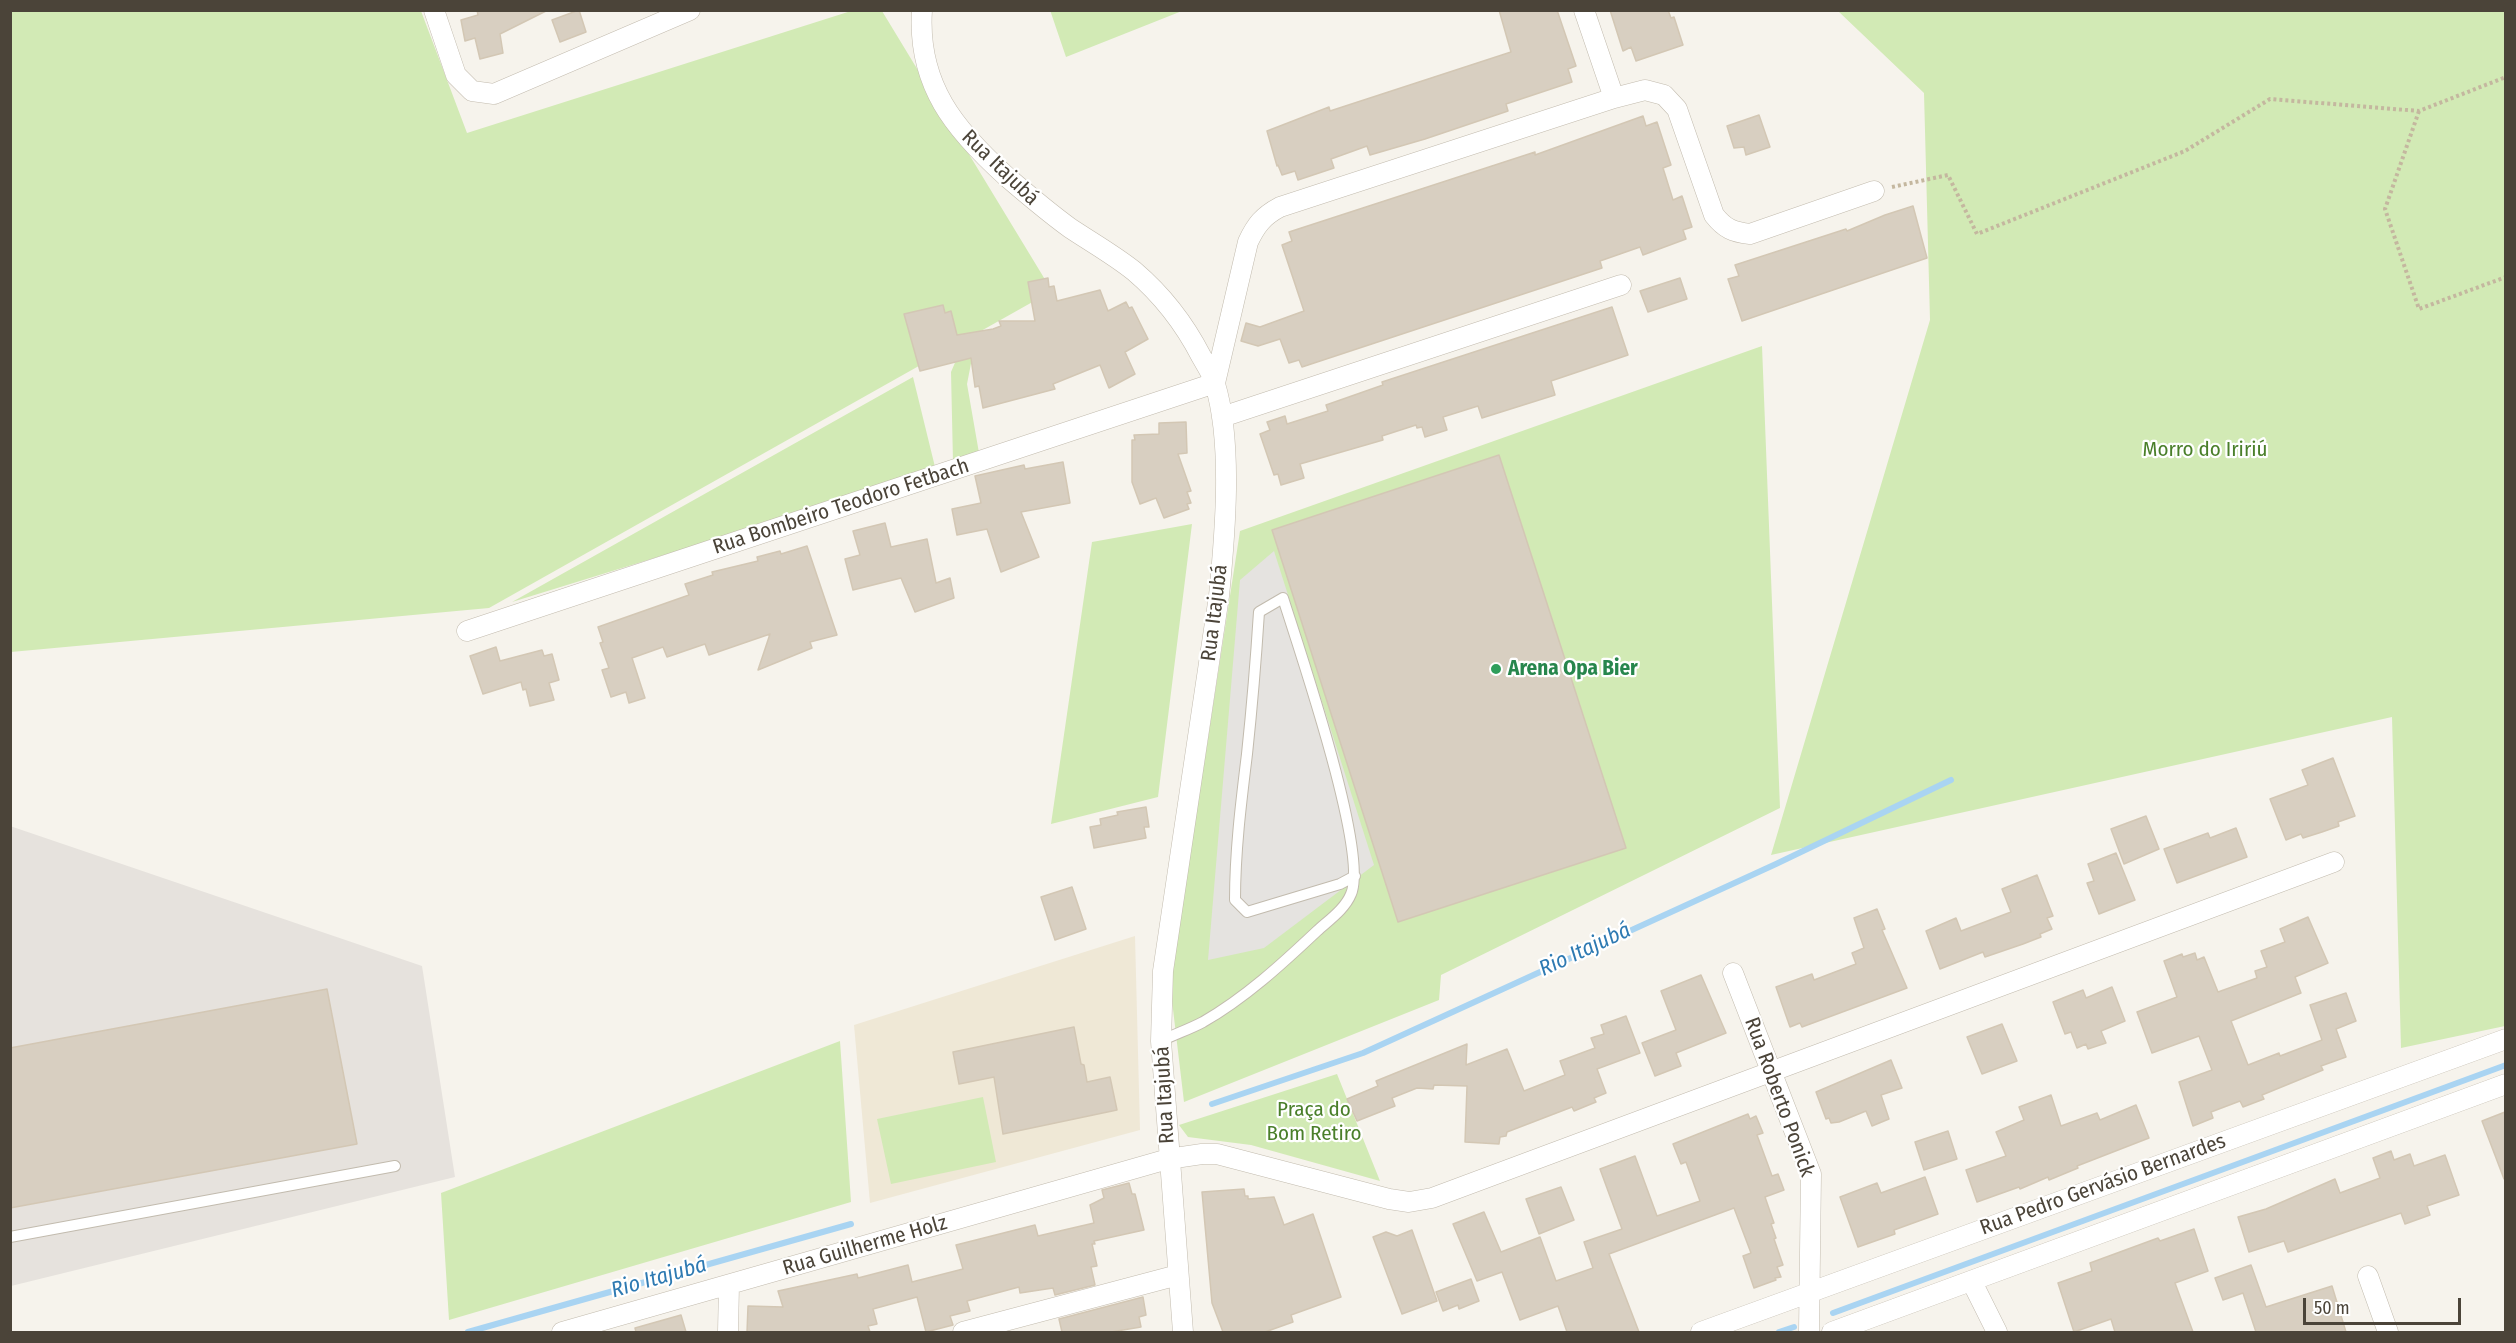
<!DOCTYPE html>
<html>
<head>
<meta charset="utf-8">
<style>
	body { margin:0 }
	#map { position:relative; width:2516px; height:1343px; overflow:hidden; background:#f6f3ec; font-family:"Fira Sans Condensed",sans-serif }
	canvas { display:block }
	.frame { position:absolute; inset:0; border:12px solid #4b4439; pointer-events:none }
	.scale { position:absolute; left:2303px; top:1298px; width:158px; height:27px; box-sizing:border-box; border:3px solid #4b4439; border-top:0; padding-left:8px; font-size:18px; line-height:21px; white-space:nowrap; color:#4b4439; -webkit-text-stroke:4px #fff; paint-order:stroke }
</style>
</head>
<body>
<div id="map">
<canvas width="2516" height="1343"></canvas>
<div class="frame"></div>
<div class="scale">50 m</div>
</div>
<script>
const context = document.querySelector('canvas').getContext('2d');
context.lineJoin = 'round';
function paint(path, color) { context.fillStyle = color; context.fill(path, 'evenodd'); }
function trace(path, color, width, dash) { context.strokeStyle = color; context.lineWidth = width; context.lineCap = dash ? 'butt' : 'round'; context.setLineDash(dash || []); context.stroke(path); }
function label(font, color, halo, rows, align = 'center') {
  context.font = font + ' "Fira Sans Condensed",sans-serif'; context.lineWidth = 4.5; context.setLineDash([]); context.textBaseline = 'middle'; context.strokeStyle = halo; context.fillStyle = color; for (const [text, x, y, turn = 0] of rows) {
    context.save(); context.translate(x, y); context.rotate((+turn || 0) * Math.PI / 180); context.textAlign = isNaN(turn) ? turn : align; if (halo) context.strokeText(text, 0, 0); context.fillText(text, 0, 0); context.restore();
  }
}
paint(new Path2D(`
	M10,826L422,966L455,1177L11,1286Z`), '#e6e2dd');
paint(new Path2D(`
	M1135,936L1140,1130L870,1203L854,1025Z`), '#efe8d6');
paint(new Path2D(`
	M1050,10H1182V11L1066,57Z
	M11,11H421L467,133L851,11H882L1052,291L489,608L11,652Z
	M1838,11H2505V1026L2401,1048L2392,717L1771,855L1930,320L1924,93Z
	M976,338L967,384L979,453L953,462L951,372L963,344Z
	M1762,346L1780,808L1441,975L1439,1000L1184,1102L1170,984L1240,531Z
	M913,377L936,471L512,602Z
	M1192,524L1158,797L1051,824L1092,542Z
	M840,1041L851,1202L449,1320L441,1193Z
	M1337,1074L1380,1181L1251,1145L1188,1137L1179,1125Z
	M983,1097L996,1162L891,1184L877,1119Z`), '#d2eab5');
paint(new Path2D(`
	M1274,551L1374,865L1264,948L1208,960L1240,580Z`), '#e5e3e0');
trace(new Path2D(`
	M1212,1104L1363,1053L1776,864L1951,780
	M1833,1313L2506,1065
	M468,1332L851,1224
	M1779,1332L1794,1327`), '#a9d4f2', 6);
const building = new Path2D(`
	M477,10H548L500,34L503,53L480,59L475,38L465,41L461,20L478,15Z
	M579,10L586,32L560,42L552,20Z
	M1499,10H1557L1576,66L1568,69L1572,82L1506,104L1508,111L1425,139L1370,155L1367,146L1331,159L1334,168L1298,180L1295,171L1282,175L1278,165L1277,166L1267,131L1329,107L1330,111L1511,52Z
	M1610,10H1668L1671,18L1674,17L1683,45L1636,61L1631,47L1623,51Z
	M1759,115L1770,147L1746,155L1744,147L1734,148L1727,126Z
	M1643,116L1646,126L1657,122L1671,165L1663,168L1673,200L1682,196L1692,227L1683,230L1686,239L1643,255L1640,247L1600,261L1602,268L1302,367L1299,360L1289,363L1280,339L1258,346L1241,341L1246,323L1260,327L1304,311L1282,245L1292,241L1289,232L1535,152V155Z
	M1913,206L1927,258L1742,321L1728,279L1739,276L1735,265L1846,229L1847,231L1885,215Z
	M1048,278L1049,287L1054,286L1057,301L1100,290L1108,311L1126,302L1129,308L1132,307L1148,339L1125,352L1135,374L1109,388L1100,365L1053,384L1055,389L983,408L979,386L975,387L971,358L920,371L904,314L943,305L945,313L951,311L957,335L993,329L1001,326L999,321H1035L1028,282Z
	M1680,278L1687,299L1648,312L1640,291Z
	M1612,307L1628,355L1551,381L1555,395L1482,418L1478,406L1443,417L1447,430L1425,437L1422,427L1417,428L1416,425L1382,436L1383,440L1300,464L1304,478L1281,485L1278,474L1274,475L1260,434L1270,430L1267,422L1285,416L1287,424L1328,411L1326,405L1383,385L1382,382Z
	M1186,422L1187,453L1178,454L1191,491L1187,492L1191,503L1187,504L1189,509L1164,518L1156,498L1140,504L1132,482V440H1135L1134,435L1159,434V423Z
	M1499,455L1626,848L1398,922L1272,530Z
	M1063,462L1070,503L1021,512L1039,557L1001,572L987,529L957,535L952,509L981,503L975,476L1024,465L1025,469Z
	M885,523L891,547L927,539L936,583L950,578L954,598L915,612L901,578L853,590L845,559L860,555L853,531Z
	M807,546L837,635L810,642L812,648L758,670L770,634L709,655L705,644L667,657L663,647L632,658L645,698L629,703L626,692L611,697L602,670L609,668L600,643L603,642L598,627L689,595L685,584L713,575L712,572L758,561L757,557L780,551L781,554Z
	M496,647L500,661L542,650L544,656L552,654L559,680L549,683L554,700L530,706L526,689L523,690L521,682L483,694L470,656Z
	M2333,758L2355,816L2338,822L2339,826L2322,832L2303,838L2301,834L2286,840L2270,799L2308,785L2302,770Z
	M1146,807L1149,827H1144L1146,838L1094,848L1090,827L1101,825L1100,819L1118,815L1117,812Z
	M2146,816L2159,849L2124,864L2111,829Z
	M2236,828L2247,857L2177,883L2164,849L2208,833L2210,838Z
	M2116,853L2135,900L2099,914L2087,883L2094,881L2088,864Z
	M2037,875L2053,916L2047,918L2052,929L2040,934L2041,937L2023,944L1985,957L1983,952L1940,969L1926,931L1956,918L1961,931L2011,912L2002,889Z
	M1072,887L1086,929L1055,940L1041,897Z
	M1877,909L1885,929L1882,930L1907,988L1802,1027L1800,1023L1790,1027L1776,987L1812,974L1814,980L1856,964L1852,953L1864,948L1854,918Z
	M2308,917L2328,963L2295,977L2301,993L2231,1021L2248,1065L2279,1053L2280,1056L2322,1040L2310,1005L2346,993L2356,1021L2336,1029L2346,1057L2321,1066L2323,1070L2262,1095L2264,1099L2243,1107L2240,1101L2211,1112L2213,1118L2193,1126L2179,1082L2212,1070L2199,1036L2152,1053L2137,1012L2177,997L2164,961L2182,954L2183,957L2195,953L2197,960L2204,957L2218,992L2257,978L2255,971L2267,967L2261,951L2285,942L2280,929Z
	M1701,975L1726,1033L1676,1053L1681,1066L1655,1076L1642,1043L1676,1030L1661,991Z
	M2112,987L2125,1021L2101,1031L2106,1043L2088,1049L2086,1044L2077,1048L2071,1032L2065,1034L2053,1002L2083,990L2086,998Z
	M327,989L357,1144L10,1208V1048Z
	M1626,1016L1640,1053L1597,1069L1606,1093L1594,1098L1596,1102L1574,1111L1572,1107L1507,1132L1506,1136L1500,1137L1499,1144L1465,1142L1467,1086L1434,1085L1433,1089L1417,1088L1392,1098L1395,1106L1357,1121L1347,1099L1378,1086L1376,1081L1467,1044L1466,1065L1507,1049L1524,1091L1565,1075L1560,1061L1595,1048L1591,1038L1604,1034L1601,1025Z
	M2002,1024L2017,1061L1982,1074L1967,1037Z
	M1074,1027L1081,1064L1084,1065L1087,1082L1110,1077L1117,1110L1003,1134L994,1077L959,1084L953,1052Z
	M1891,1060L1902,1088L1881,1095L1889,1119L1872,1126L1866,1111L1839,1122L1831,1123L1829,1118L1826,1119L1816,1092Z
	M2051,1095L2061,1126L2097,1113L2100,1120L2136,1105L2149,1138L2077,1166L2078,1168L2049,1180L2048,1177L2020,1189L2019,1187L1977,1202L1966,1170L2006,1156L1996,1132L2024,1120L2019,1107Z
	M2505,1112V1179H2504L2482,1121Z
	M1748,1114L1750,1119L1756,1116L1763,1133L1757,1135L1772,1176L1778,1174L1784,1190L1765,1197L1774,1223L1771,1224L1776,1238L1774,1239L1783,1265L1777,1267L1781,1277L1775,1278L1776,1280L1754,1288L1743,1256L1751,1253L1734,1208L1609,1254L1639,1332H1567L1558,1306L1520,1320L1502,1272L1477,1281L1453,1224L1484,1212L1501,1252L1540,1237L1556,1281L1593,1268L1584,1242L1622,1229L1600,1169L1635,1156L1657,1216L1700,1201L1686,1162L1681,1164L1673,1144Z
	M1948,1131L1957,1159L1924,1170L1915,1142Z
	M2391,1151L2394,1160L2410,1154L2414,1166L2445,1155L2459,1195L2427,1206L2430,1215L2405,1224L2401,1213L2288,1252L2284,1241L2249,1252L2238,1217L2266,1209L2335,1179L2340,1193L2380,1178L2373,1158Z
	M1925,1177L1938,1214L1894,1230L1895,1234L1858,1247L1840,1197L1877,1183L1881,1193Z
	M1129,1183L1132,1194H1135L1144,1230L1094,1241L1095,1244H1092L1097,1266L1091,1267L1095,1285L1055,1295L1053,1288L1020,1293L1019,1287L967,1301L970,1311L950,1316L953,1325L926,1332L917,1297L873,1309L877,1324L868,1326L870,1332H747L748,1306L783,1307L778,1291L857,1274L858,1278L908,1265L912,1282L963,1269L956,1245L1035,1225L1038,1236L1094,1223L1090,1205L1104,1198L1102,1190Z
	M1561,1187L1574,1220L1539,1234L1526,1199Z
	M1244,1189L1245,1196H1248V1199L1274,1197L1284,1225L1313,1214L1341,1297L1291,1315L1293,1322L1265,1332H1223L1212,1303L1202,1192Z
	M2194,1229L2208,1271L2175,1283L2193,1332H2115L2111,1319L2074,1332L2058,1283L2092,1271L2090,1263L2158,1238L2160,1241Z
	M1412,1230L1437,1301L1402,1314L1373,1237L1386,1232L1397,1236Z
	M2251,1265L2266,1307L2332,1286L2346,1332H2256L2243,1293L2223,1300L2215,1278Z
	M1471,1279L1479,1301L1459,1309L1458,1305L1443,1311L1436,1292Z
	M1143,1297L1146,1315L1139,1317L1141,1327L1111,1332H1062L1059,1319Z
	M681,1315L686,1332H636L635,1328Z`);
paint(building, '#d8cfc1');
trace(building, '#d3c7b4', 1.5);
const lane = new Path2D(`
	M1161,1041C1175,1034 1190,1029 1203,1022C1245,998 1282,964 1317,931C1329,920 1345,909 1351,894C1369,853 1299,649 1283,598L1259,612C1256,659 1252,707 1247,754C1241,803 1235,851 1235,900L1247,912L1340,884L1355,876
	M10,1237L395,1166`);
const street = new Path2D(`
	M434,10L456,75L472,91L494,94L690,10
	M922,10C917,85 955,130 1007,177C1028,195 1048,212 1070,228C1091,242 1114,255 1134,271C1161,294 1185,325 1201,356C1206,365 1213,375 1215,384C1233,443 1225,535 1219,596L1163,971L1161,1041L1183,1332
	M1584,10L1614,98
	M1215,383L1248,242C1256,225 1263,216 1280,207L1614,98L1645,90L1664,95L1677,109L1714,215C1725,229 1733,232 1750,234L1874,191
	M1222,417L1621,285
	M467,631L1215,383
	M1733,973L1811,1174L1809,1332
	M2368,1276L2388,1332
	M1972,1282L1997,1332
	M562,1332L1168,1159L1202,1154H1217L1389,1199L1409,1202L1432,1198L2334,862
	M728,1332L729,1285
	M963,1332L1178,1275
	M1701,1332L2506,1039
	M1832,1332L2506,1084`);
trace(lane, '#c2bbae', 12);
trace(street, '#c2bbae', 21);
trace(new Path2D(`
	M2419,111L2385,209L2419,309L2506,277
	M1892,187L1948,175L1977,234L2185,151L2270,99L2419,111L2506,77`), '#c4b79f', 4, [3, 3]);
trace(lane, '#fff', 10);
trace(street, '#fff', 20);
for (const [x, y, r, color] of [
	[1496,669,6,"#2e9e5b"]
]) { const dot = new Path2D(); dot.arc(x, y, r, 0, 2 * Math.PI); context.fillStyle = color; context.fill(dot); trace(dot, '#fff', 2); }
label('21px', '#4b4439', '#fff', [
	["Rua Itajubá",1000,168,44],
	["Rua Bombeiro Teodoro Fetbach",841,507,-18],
	["Rua Itajubá",1215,613,-83],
	["Rua Itajubá",1165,1095,-93],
	["Rua Roberto Ponick",1779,1097,70],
	["Rua Pedro Gervásio Bernardes",2103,1185,-20],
	["Rua Guilherme Holz",865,1246,-16]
]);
label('21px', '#4a7f2a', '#fff', [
	["Morro do Iririú",2205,450],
	["Praça do",1314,1110],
	["Bom Retiro",1314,1134]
]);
label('bold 21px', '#27864d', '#fff', [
	["Arena Opa Bier",1508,669]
], 'left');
label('italic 22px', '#2e7ab2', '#fff', [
	["Rio Itajubá",1585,950,-25],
	["Rio Itajubá",659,1278,-16]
]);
</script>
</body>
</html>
